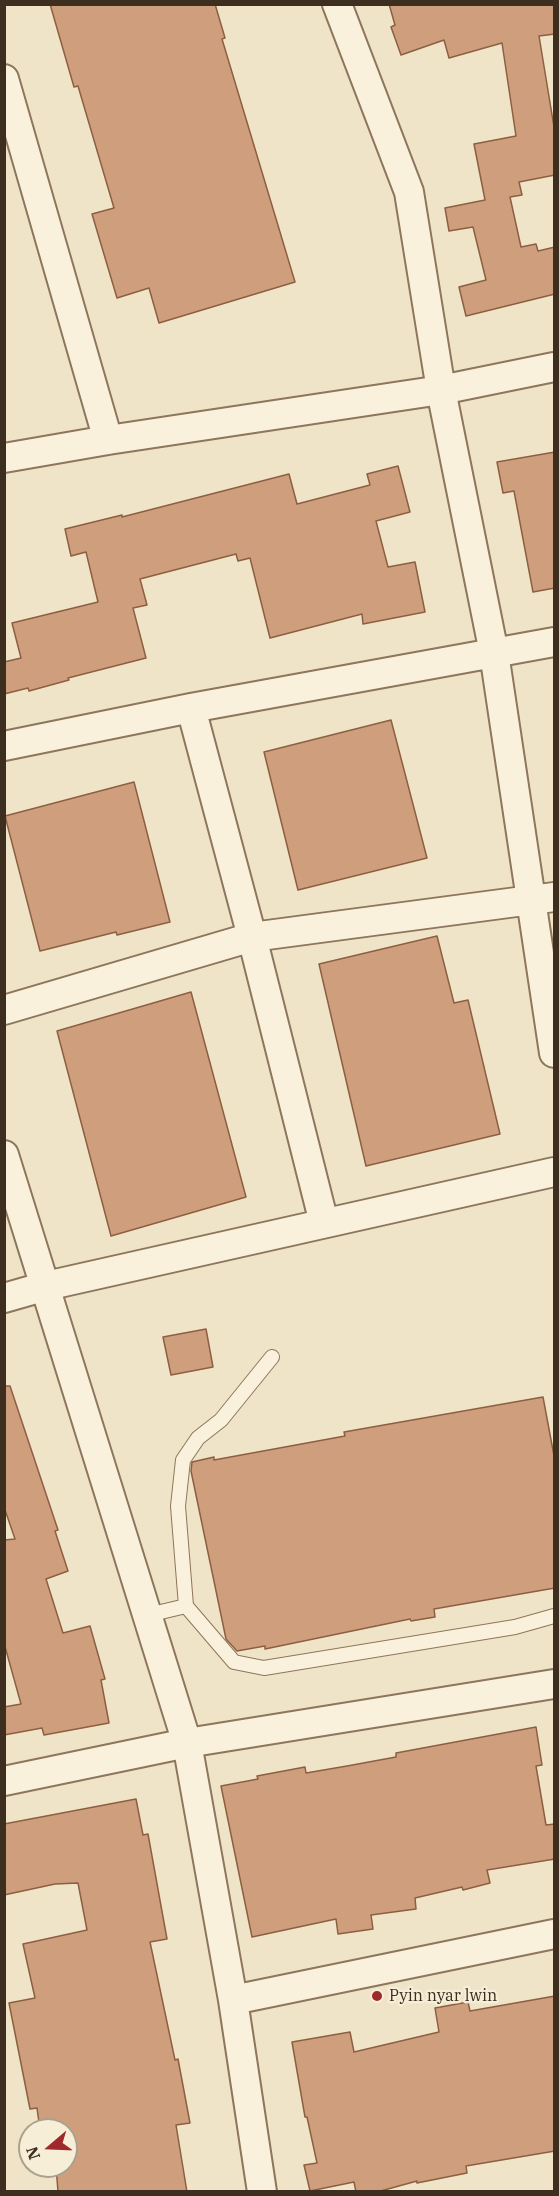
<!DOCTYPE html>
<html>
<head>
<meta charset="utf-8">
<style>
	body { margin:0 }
	#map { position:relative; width:559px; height:2196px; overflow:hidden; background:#f0e4c8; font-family:"IBM Plex Serif",serif }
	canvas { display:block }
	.frame { position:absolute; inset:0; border:6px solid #3d2e20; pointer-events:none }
	.north { position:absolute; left:18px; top:2118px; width:60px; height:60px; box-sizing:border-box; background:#f7eed8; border:2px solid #ada18e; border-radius:50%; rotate:251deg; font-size:16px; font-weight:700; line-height:24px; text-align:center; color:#3d2e20 }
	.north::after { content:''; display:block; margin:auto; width:21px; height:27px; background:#9e2a2b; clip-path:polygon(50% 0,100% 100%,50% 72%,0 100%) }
</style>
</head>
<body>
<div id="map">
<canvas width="559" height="2196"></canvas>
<div class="frame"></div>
<div class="north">N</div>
</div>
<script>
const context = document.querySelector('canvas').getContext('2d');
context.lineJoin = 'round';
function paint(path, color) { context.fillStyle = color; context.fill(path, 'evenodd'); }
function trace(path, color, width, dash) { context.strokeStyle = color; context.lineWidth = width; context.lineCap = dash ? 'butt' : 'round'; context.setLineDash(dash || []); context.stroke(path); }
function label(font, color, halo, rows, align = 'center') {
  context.font = font + ' "IBM Plex Serif",serif'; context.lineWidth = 4.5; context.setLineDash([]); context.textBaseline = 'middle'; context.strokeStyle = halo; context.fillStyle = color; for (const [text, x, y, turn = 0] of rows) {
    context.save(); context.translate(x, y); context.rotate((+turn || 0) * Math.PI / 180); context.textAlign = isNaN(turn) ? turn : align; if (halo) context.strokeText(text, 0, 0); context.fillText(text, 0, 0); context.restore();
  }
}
const building = new Path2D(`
	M50,4H215L225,38L222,39L295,282L159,323L149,288L117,298L92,214L114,208L78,86L74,87Z
	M389,4H555V34L539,36L555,133V175L519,182L522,195L510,197L521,247L536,244L538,251L555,247V294L466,316L459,287L486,280L473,227L449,231L445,208L485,200L474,144L516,136L502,43L449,58L444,40L401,55L391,27L395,25Z
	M555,452V588L533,592L514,491L503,493L497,462Z
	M398,466L410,512L376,521L388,567L415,562L425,612L363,624L362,614L270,638L250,558L238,561L236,554L140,579L147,605L133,608L146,658L68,678L69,680L29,691L28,688L4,694V662L21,658L12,623L98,602L86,552L71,556L65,529L122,515V517L289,474L297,504L370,485L367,474Z
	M391,720L427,858L298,890L264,752Z
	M134,782L170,922L117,935L116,932L40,951L5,816Z
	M437,936L454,1003L468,1000L500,1134L366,1166L319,964Z
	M191,992L246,1197L111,1236L57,1031Z
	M206,1329L213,1367L171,1375L163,1337Z
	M4,1386H10L58,1530L55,1531L68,1571L46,1579L63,1633L90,1626L105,1679L101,1680L109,1723L44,1735L42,1728L4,1735V1707L21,1704L4,1643V1540L15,1539L4,1507Z
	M543,1397L555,1461V1588L434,1609L435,1617L411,1621L410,1619L265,1649V1646L237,1651L226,1639L191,1471L192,1462L214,1457V1460L345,1436L344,1432Z
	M536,1727L542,1765L536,1766L546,1825L555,1824V1859L487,1870L490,1883L463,1890L462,1887L415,1898L416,1909L371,1915L373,1929L338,1934L336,1919L252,1937L221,1786L258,1779L257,1776L305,1767L306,1773L347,1766L396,1757V1753Z
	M136,1799L143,1835L148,1834L167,1939L150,1942L175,2060L178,2059L190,2123L176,2125L187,2192H58L56,2166H66V2130H40L37,2108L30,2109L9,2003L35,1998L23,1944L87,1930L78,1883L55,1884L4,1895V1824Z
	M555,1996V2151L466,2166L467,2173L417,2183V2181L377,2192H356L354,2182L310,2191L304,2165L317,2163L307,2117H305L292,2042L350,2032L354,2052L439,2032L435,2008L468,2002L470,2011Z`);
paint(building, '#cf9f7d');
trace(building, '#8d5f41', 1.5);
const lane = new Path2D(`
	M186,1606L178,1506L183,1460L198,1438L221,1420L272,1357
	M148,1615L186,1606L234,1662L264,1668L515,1627L554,1616`);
const street = new Path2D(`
	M337,4L409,192L441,390L494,653L554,1053
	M4,79L108,440
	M4,458L108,440L441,390L554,367
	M191,708L252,937L324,1223
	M4,746L191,708L554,642
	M4,1010L252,937L554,897
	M4,1155L187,1743L233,2000L262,2192
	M4,1298L46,1286L554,1172
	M4,1781L187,1743L554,1684
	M233,2000L554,1934`);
trace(lane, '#8d765c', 16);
trace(street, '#8d765c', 32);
trace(lane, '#faf1dc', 14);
trace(street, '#faf1dc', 28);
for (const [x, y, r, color] of [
	[377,1996,6,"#9e2a2b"]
]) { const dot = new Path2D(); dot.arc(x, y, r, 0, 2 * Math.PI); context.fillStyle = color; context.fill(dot); trace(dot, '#f7eed8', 2); }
label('16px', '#3d2e20', '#f7eed8', [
	["Pyin nyar lwin",389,1996]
], 'left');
</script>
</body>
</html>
